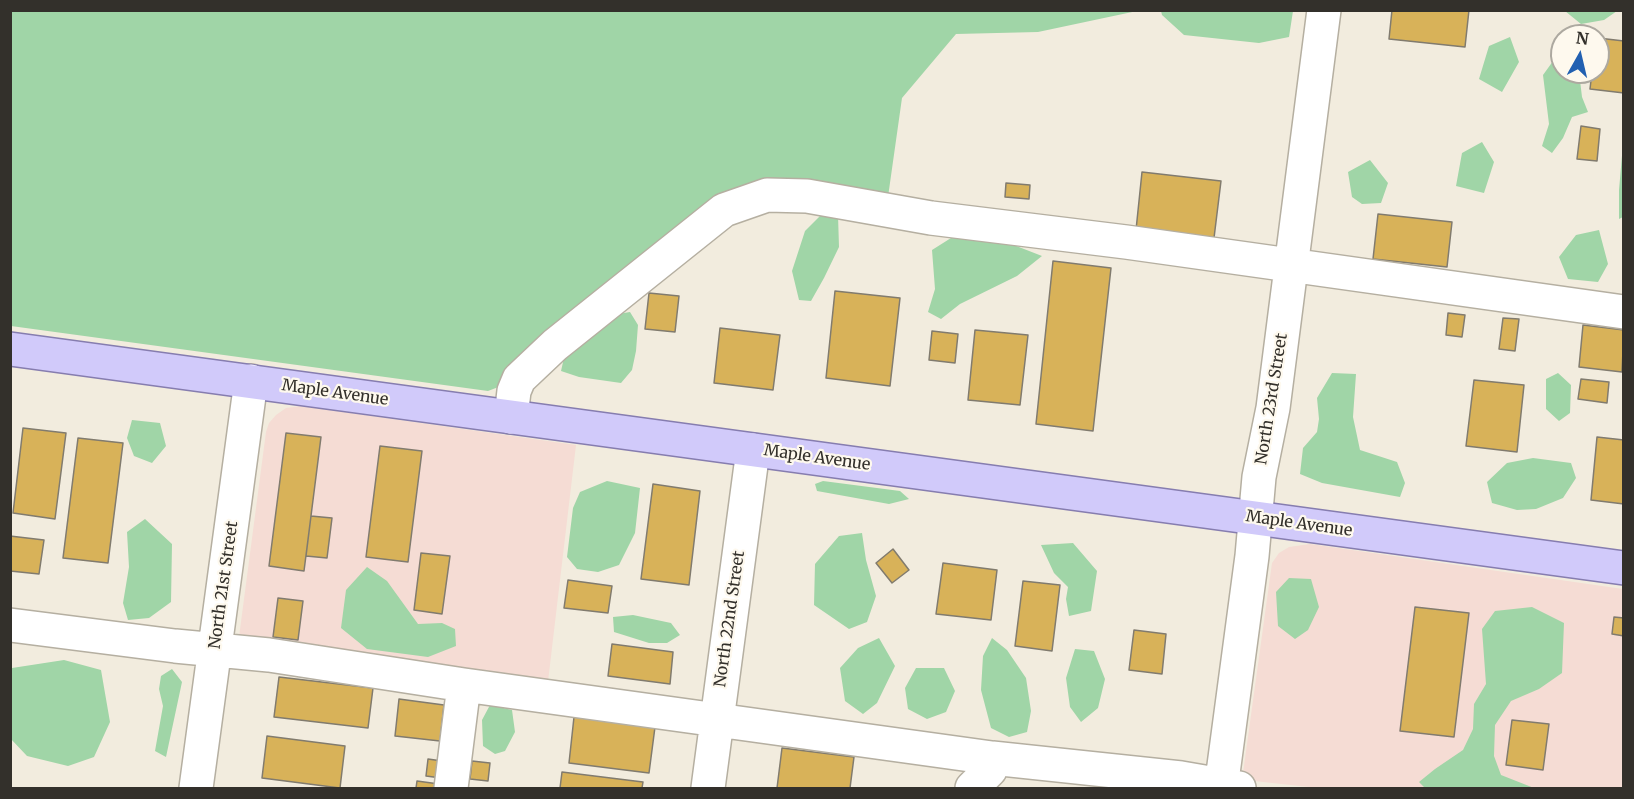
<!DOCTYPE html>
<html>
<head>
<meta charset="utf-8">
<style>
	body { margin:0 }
	#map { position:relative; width:1634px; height:799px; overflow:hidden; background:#f2ecde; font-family:Merriweather,serif }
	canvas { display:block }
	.frame { position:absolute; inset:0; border:12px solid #33302b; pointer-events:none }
	.north { position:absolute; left:1550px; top:24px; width:60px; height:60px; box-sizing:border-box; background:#fef9ee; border:2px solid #ada9a0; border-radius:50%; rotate:8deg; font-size:16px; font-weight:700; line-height:24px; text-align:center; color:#33302b }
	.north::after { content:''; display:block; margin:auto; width:21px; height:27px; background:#2260b1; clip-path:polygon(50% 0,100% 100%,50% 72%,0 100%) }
</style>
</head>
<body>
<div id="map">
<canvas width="1634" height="799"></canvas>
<div class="frame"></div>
<div class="north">N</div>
</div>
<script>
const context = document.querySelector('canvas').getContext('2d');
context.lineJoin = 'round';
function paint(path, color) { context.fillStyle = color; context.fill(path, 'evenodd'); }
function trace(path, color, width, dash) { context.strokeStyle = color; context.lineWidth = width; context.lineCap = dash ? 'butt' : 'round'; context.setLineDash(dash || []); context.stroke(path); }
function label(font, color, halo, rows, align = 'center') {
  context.font = font + ' Merriweather,serif'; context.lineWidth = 4.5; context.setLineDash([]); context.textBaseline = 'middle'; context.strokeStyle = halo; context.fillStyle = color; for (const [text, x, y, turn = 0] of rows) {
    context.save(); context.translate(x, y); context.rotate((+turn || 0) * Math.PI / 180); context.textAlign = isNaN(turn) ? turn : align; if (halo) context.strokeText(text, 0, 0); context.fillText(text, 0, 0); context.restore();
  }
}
paint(new Path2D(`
	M301,406L576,445L547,690L239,637L266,432L269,423L276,415L286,408Z
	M1310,544L1623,589V788H1318L1254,781L1247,777L1243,773L1272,563L1279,553L1289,547Z`), '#f5dcd4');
paint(new Path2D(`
	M10,11H1137L1038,32L956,34L902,98L887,204L769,190L501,386L488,391L11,326Z
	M1161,11V10L1293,11L1289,37L1259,43L1184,35L1162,15Z
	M1565,11V10L1617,11L1604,20L1581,24Z
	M1510,37L1519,62L1502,92L1479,79L1489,46Z
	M1561,50H1562V72H1579L1582,97L1588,112L1572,117L1563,138L1552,153L1542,146L1549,124L1543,75Z
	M1482,142L1494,162L1484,193L1456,186L1462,153Z
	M1623,144V143V217L1619,219V190Z
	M1370,160L1388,183L1381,203L1362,204L1352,197L1348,172Z
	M822,214L838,215L839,247L824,278L811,301L799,300L792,271L805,231Z
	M1599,230L1608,264L1598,282L1568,279L1559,257L1576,235Z
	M951,238L1006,242L1042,256L1017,276L960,304L941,319L928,312L935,289L932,250Z
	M630,312L638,325L636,351L632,370L621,383L579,377L561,371L566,349L612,315Z
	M1332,373L1356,374L1353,417L1360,450L1397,462L1405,483L1400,497L1322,483L1300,474L1303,448L1317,432L1319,419L1317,398Z
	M1558,373L1571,385L1570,413L1559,421L1546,409V379Z
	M132,420L160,423L166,446L152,463L134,456L127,438Z
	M1533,458L1571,463L1576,478L1563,498L1536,509L1517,510L1492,503L1487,482L1507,463Z
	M607,481L640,488L635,533L619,565L598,572L577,569L567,557L573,508L580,492Z
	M823,481L900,491L909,499L889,504L817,491L815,484Z
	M145,519L172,544L171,602L149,618L128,620L123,603L129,567L127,532Z
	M862,533L866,560L876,596L867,622L849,629L814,605L815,564L839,536Z
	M1073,543L1097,571L1091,611L1069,616L1066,599L1068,587L1054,573L1041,545Z
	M367,567L387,581L418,624L442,623L455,629L456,646L428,657L367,649L341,628L346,590Z
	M1289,578L1311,579L1319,607L1308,630L1295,639L1278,626L1276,592Z
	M1532,607L1564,623L1562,673L1539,689L1511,701L1495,725L1494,756L1501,775L1534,788H1425L1419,782L1435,769L1463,750L1473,729L1474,704L1486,684L1482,629L1495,611Z
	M633,615L671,623L680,635L667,643H649L614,632L613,617Z
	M879,638L895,666L877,703L863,714L845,701L840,668L858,648Z
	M992,638L1007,650L1026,678L1031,711L1027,732L1009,737L991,728L981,690L983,656Z
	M1075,649L1094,651L1105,679L1098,708L1081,722L1070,707L1066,678Z
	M64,660L101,670L110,722L94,757L68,766L27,756L10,738L11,669L12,668Z
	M916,668H944L955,691L946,712L927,719L908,709L905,688Z
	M172,669L182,682L166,757L155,751L163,706L159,689L161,676Z
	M490,705L512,710L515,732L505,751L495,754L483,746L482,720Z`), '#a0d5a7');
const building = new Path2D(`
	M1392,10H1469L1465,47L1389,39Z
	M1598,38L1624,41V93L1590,89L1592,72H1598Z
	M1581,126L1600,129L1597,161L1577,159Z
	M1142,172L1221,181L1214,238L1136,230Z
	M1006,183L1030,185L1029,199L1005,197Z
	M1378,214L1452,222L1447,267L1373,259Z
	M1053,261L1111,268L1093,431L1036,424Z
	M835,291L900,298L890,386L826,378Z
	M649,293L679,296L675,332L645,329Z
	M1448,313L1465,315L1462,337L1446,335Z
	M1503,318L1519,319L1515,351L1499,349Z
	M1583,325L1624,330L1622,372L1579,367Z
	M720,328L780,335L773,390L714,383Z
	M975,330L1028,335L1020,405L968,400Z
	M932,331L958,334L955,363L929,360Z
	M1581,379L1609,382L1607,403L1578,399Z
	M1474,380L1524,385L1517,452L1466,446Z
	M23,428L66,433L55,519L13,513Z
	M286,433L321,437L304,571L269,566Z
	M1597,437L1624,440V504L1591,500Z
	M78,438L123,443L108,563L63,558Z
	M380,446L422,451L408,562L366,557Z
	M653,484L700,491L689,585L641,579Z
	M311,516L332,518L327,558L306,556Z
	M10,536L44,540L39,574L10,571Z
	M893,549L909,570L892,583L876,563Z
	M421,553L450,556L442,614L414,610Z
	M943,563L997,570L991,620L936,614Z
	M568,580L612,586L608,613L564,608Z
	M1023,581L1060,585L1052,651L1015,646Z
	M278,598L303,601L298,640L273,637Z
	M1415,607L1469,613L1454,737L1400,731Z
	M1614,617L1624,618V636L1612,634Z
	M1134,630L1166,634L1162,674L1129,670Z
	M612,644L673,652L670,684L608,676Z
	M279,677L373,688L368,728L274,717Z
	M399,699L444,705L440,741L395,736Z
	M574,717L655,727L649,773L569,763Z
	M1512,720L1549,724L1543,770L1506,765Z
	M267,736L345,746L340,788L262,778Z
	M782,748L854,757L850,788H777Z
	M428,759L442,761L441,778L426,776Z
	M472,761L490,763L488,781L470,779Z
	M562,772L643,782L642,788H560Z
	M417,781L439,784V788H416Z`);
paint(building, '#d8b259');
trace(building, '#817b6e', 1.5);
const minor = new Path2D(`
	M511,417L514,391L519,379L555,345L724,210L767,195L807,196L931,218L1126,242L1624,312
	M10,625L175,646L269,655L464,685L992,758L1181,778L1239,788
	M196,788L251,381
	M451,788L464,685
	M708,788L753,450
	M972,788L990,770L992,758
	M1221,788L1252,556L1259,477L1273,408L1324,10`);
const major = new Path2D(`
	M10,349L1624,568`);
trace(minor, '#b5afa1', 36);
trace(major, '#867daf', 36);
trace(minor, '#fff', 33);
trace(major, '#d1cafa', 33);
label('16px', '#33302b', '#fef9ee', [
	["Maple Avenue",335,393,8],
	["North 23rd Street",1272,399,-81],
	["Maple Avenue",817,458,8],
	["Maple Avenue",1299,524,8],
	["North 21st Street",224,585,-82],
	["North 22nd Street",730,619,-82]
]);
</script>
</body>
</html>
